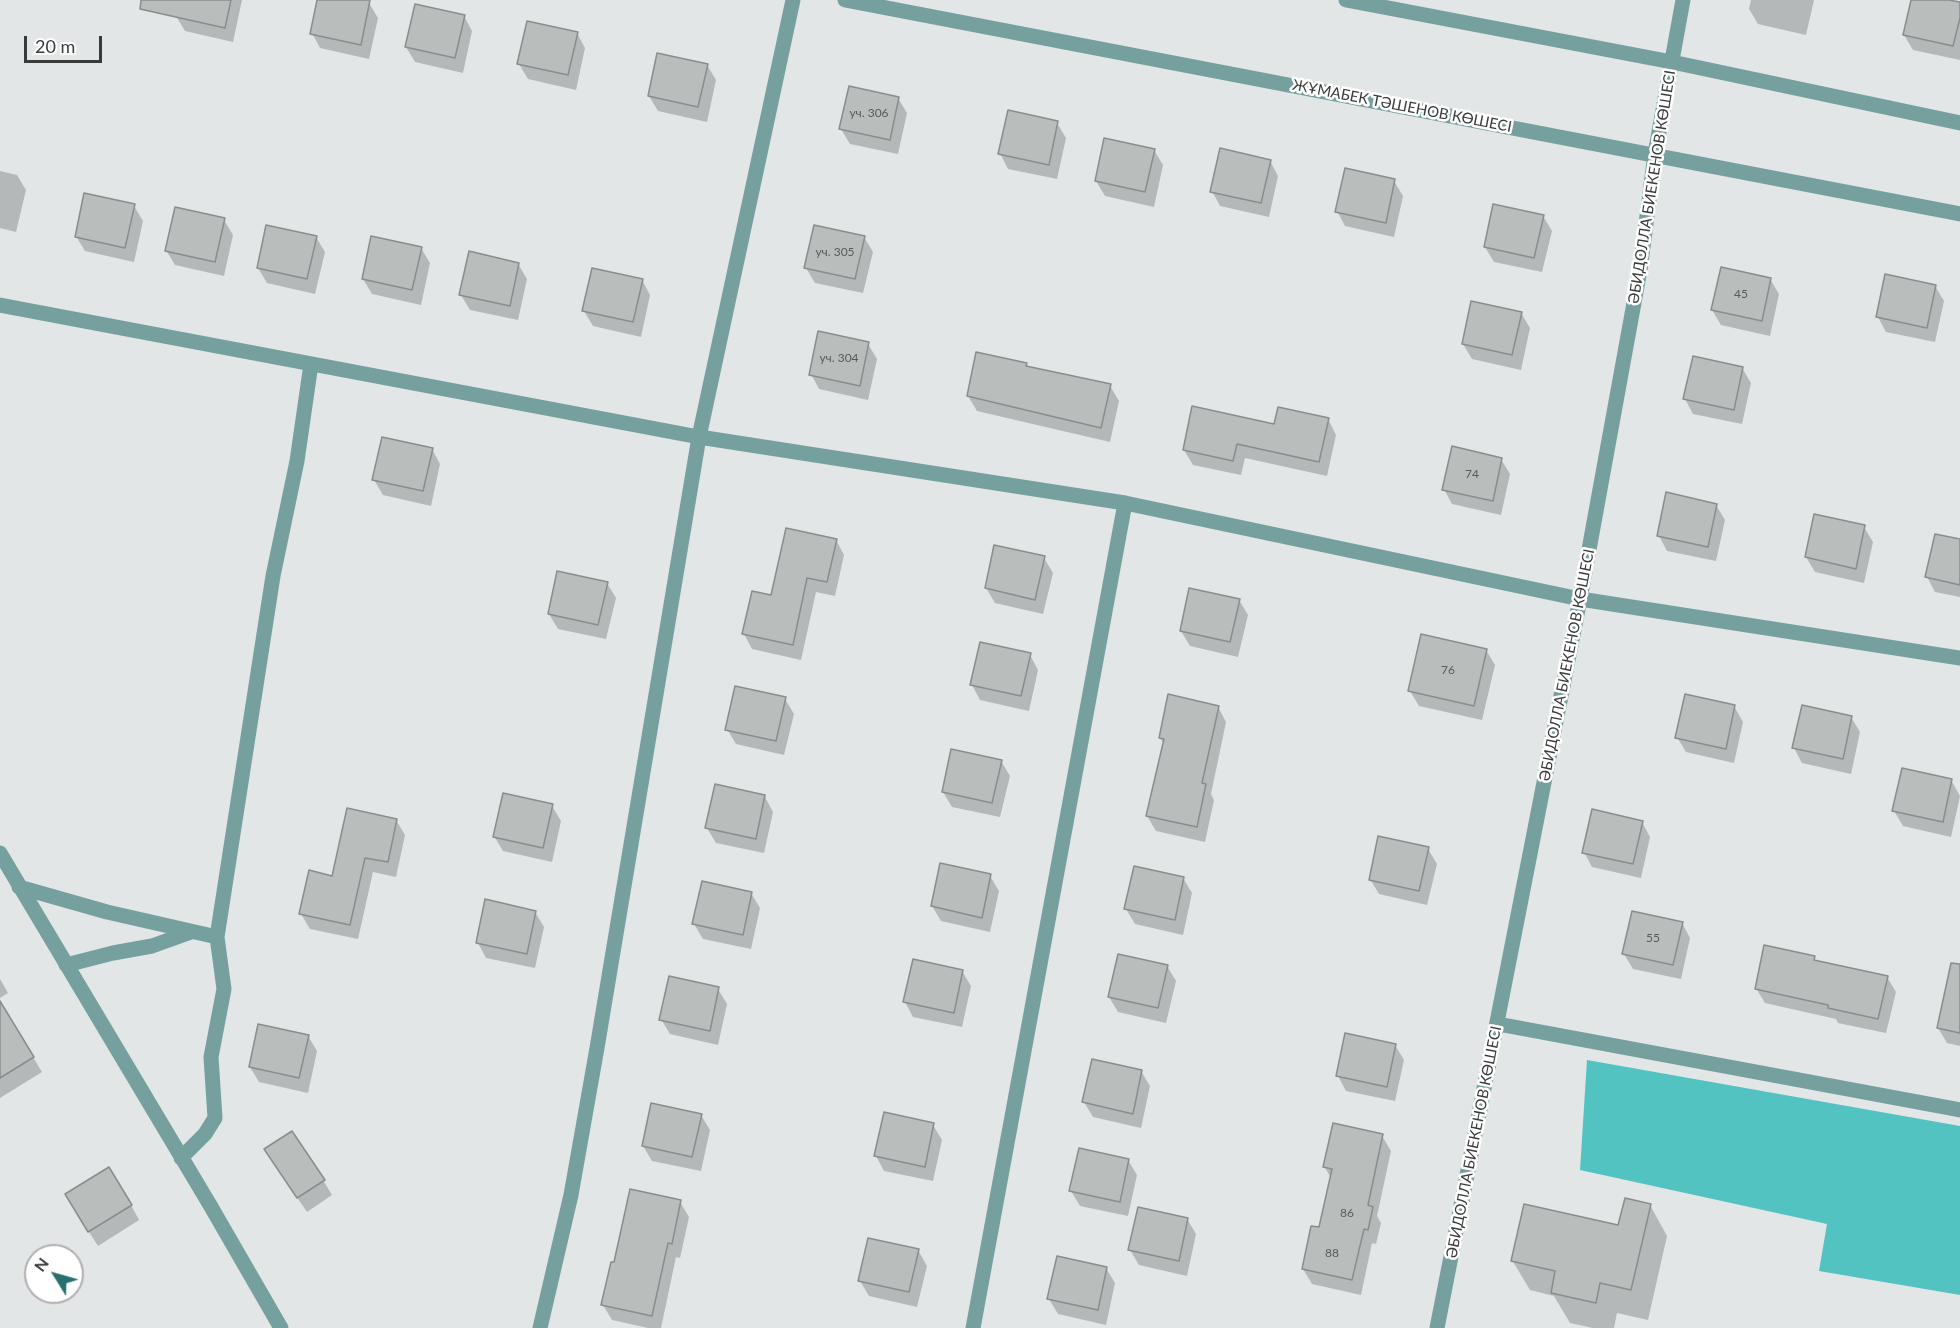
<!DOCTYPE html>
<html>
<head>
<meta charset="utf-8">
<style>
	body { margin:0 }
	#map { position:relative; width:1960px; height:1328px; overflow:hidden; background:#e2e6e6; font-family:Lato,sans-serif }
	canvas { display:block }
	.north { position:absolute; left:24px; top:1244px; width:60px; height:60px; box-sizing:border-box; background:#fff; border:2px solid #b0b0b0; border-radius:50%; rotate:307deg; font-size:16px; font-weight:700; line-height:24px; text-align:center; color:#393a3a }
	.north::after { content:''; display:block; margin:auto; width:21px; height:27px; background:#277170; clip-path:polygon(50% 0,100% 100%,50% 72%,0 100%) }
	.scale { position:absolute; left:24px; top:36px; width:78px; height:27px; box-sizing:border-box; border:3px solid #393a3a; border-top:0; padding-left:8px; font-size:18px; line-height:21px; white-space:nowrap; color:#393a3a; -webkit-text-stroke:4px #fff; paint-order:stroke }
</style>
</head>
<body>
<div id="map">
<canvas width="1960" height="1328"></canvas>
<div class="north">N</div>
<div class="scale">20 m</div>
</div>
<script>
const context = document.querySelector('canvas').getContext('2d');
context.lineJoin = 'round';
function paint(path, color) { context.fillStyle = color; context.fill(path, 'evenodd'); }
function trace(path, color, width, dash) { context.strokeStyle = color; context.lineWidth = width; context.lineCap = dash ? 'butt' : 'round'; context.setLineDash(dash || []); context.stroke(path); }
function label(font, color, halo, rows, align = 'center') {
  context.font = font + ' Lato,sans-serif'; context.lineWidth = 5; context.setLineDash([]); context.textBaseline = 'middle'; context.strokeStyle = halo; context.fillStyle = color; for (const [text, x, y, turn = 0] of rows) {
    context.save(); context.translate(x, y); context.rotate((+turn || 0) * Math.PI / 180); context.textAlign = isNaN(turn) ? turn : align; if (halo) context.strokeText(text, 0, 0); context.fillText(text, 0, 0); context.restore();
  }
}
paint(new Path2D(`
	M1587,1060L1960,1126V1295L1819,1271L1827,1224L1580,1170Z`), '#52c3c1');
paint(new Path2D(`
	M180,0H242L233,42L185,31L176,16Z
	M319,0H357L369,3L378,18L369,59L320,48L312,33Z
	M1751,0H1814L1806,35L1758,24L1749,9Z
	M1912,0H1942L1960,4V60L1913,50L1904,35Z
	M464,16L472,31L463,73L415,62L406,47Z
	M577,33L585,48L576,90L528,79L519,64Z
	M707,65L716,80L707,122L658,111L649,96Z
	M898,98L907,113L898,154L850,144L841,129Z
	M1057,123L1066,138L1057,179L1008,169L1000,153Z
	M1154,150L1163,165L1154,207L1105,196L1096,181Z
	M1270,161L1278,176L1269,217L1220,206L1212,191Z
	M0,171L17,175L26,190L16,232L0,228Z
	M1394,181L1403,196L1394,237L1345,226L1337,211Z
	M134,206L143,221L134,262L85,251L76,236Z
	M1543,216L1552,231L1542,272L1494,262L1485,247Z
	M224,220L233,235L224,276L175,265L166,250Z
	M316,237L325,252L315,294L267,283L258,268Z
	M864,237L873,252L863,293L815,283L806,268Z
	M421,248L430,263L421,305L372,294L363,279Z
	M518,264L527,279L518,320L470,310L461,295Z
	M1770,279L1779,294L1770,336L1721,325L1712,310Z
	M642,280L650,295L641,337L593,326L584,311Z
	M1935,286L1944,301L1935,342L1886,332L1878,317Z
	M1521,313L1530,328L1521,370L1472,359L1463,344Z
	M868,344L877,359L868,400L819,389L811,374Z
	M1026,365L1028,368L1110,386L1119,401L1110,442L977,411L968,396Z
	M1742,368L1751,383L1742,424L1693,414L1685,399Z
	M1328,419L1336,435L1327,476L1245,458L1241,475L1193,465L1184,450L1276,426Z
	M432,449L440,464L431,506L383,495L374,480Z
	M1501,459L1510,474L1501,515L1452,504L1444,489Z
	M1716,505L1725,520L1716,561L1667,551L1659,536Z
	M1864,527L1873,542L1864,583L1815,572L1806,557Z
	M836,540L844,555L835,596L816,592L801,660L752,649L744,634L773,597Z
	M1960,541V597L1935,592L1927,577Z
	M1044,558L1053,573L1043,614L995,603L986,588Z
	M607,583L616,598L606,639L558,629L549,614Z
	M1239,600L1248,615L1238,657L1190,646L1181,631Z
	M1486,650L1495,665L1482,720L1419,706L1410,691Z
	M1030,655L1038,670L1029,711L980,700L972,685Z
	M785,699L794,714L784,755L736,744L727,729Z
	M1734,706L1743,722L1734,763L1686,752L1677,737Z
	M1218,707L1226,722L1211,794L1214,800L1205,842L1156,831L1147,816L1164,744L1160,738Z
	M1851,717L1860,732L1851,774L1802,763L1794,748Z
	M1001,761L1010,776L1000,817L952,807L943,792Z
	M1951,780L1960,796L1951,837L1903,826L1894,811Z
	M765,797L773,812L764,853L716,843L707,828Z
	M552,806L561,821L552,862L503,851L494,836Z
	M396,820L405,835L396,877L373,872L358,939L310,929L301,914L333,877Z
	M1642,822L1650,837L1641,878L1592,867L1584,852Z
	M1428,849L1437,864L1427,905L1379,894L1370,879Z
	M990,876L999,891L990,932L941,921L932,906Z
	M1183,878L1192,893L1183,935L1135,924L1126,909Z
	M751,893L760,908L751,949L703,939L694,924Z
	M535,912L544,927L535,968L486,958L478,943Z
	M1682,923L1690,938L1681,979L1633,969L1624,954Z
	M1814,958L1816,961L1887,977L1896,992L1886,1033L1838,1023L1836,1019L1765,1003L1756,988Z
	M1167,966L1176,981L1166,1023L1118,1012L1109,997Z
	M962,971L971,986L962,1027L913,1017L905,1002Z
	M0,979L8,993L0,998Z
	M718,989L727,1004L718,1045L670,1034L661,1019Z
	M1960,989V1046L1947,1043L1938,1028Z
	M0,1027L33,1057L42,1072L0,1098Z
	M308,1036L317,1051L308,1093L259,1082L250,1067Z
	M1395,1045L1404,1060L1395,1101L1346,1091L1338,1076Z
	M1141,1071L1150,1086L1141,1128L1093,1117L1084,1102Z
	M701,1115L710,1130L701,1171L652,1161L643,1146Z
	M933,1125L942,1140L933,1181L884,1171L876,1156Z
	M1382,1136L1391,1151L1377,1216L1381,1223L1376,1244L1372,1243L1361,1295L1312,1284L1303,1269L1320,1229L1331,1178L1324,1166Z
	M1128,1160L1137,1175L1128,1216L1080,1206L1071,1191Z
	M275,1165L323,1180L332,1195L307,1212Z
	M680,1202L689,1217L680,1258L676,1257L661,1328H648L612,1320L603,1305L616,1264Z
	M131,1205L139,1220L98,1246L75,1210Z
	M1650,1205L1667,1236L1648,1320L1617,1313L1614,1328H1593L1570,1323L1554,1296L1530,1290L1512,1260L1620,1227Z
	M1187,1219L1196,1234L1187,1276L1139,1265L1130,1250Z
	M918,1250L927,1266L917,1307L869,1296L860,1281Z
	M1106,1268L1115,1283L1106,1325L1058,1314L1049,1299Z`), '#0003');
const building = new Path2D(`
	M141,0H231L225,28L140,9Z
	M317,0H370L361,45L310,34Z
	M1911,0H1949L1960,2V18L1953,46L1903,35Z
	M415,4L465,15L455,58L405,47Z
	M527,21L578,32L568,75L517,64Z
	M657,53L708,64L698,107L648,96Z
	M849,86L899,97L890,140L839,129Z
	M1008,110L1058,121L1049,165L998,154Z
	M1104,138L1155,149L1145,192L1095,181Z
	M1220,148L1271,160L1261,203L1210,192Z
	M1345,168L1395,179L1386,223L1335,212Z
	M84,193L135,204L125,248L75,237Z
	M1493,204L1544,215L1534,258L1484,247Z
	M175,207L225,218L215,262L165,251Z
	M266,225L317,236L307,279L257,268Z
	M814,225L865,236L855,279L804,268Z
	M371,236L422,247L412,290L362,279Z
	M469,251L519,263L510,306L459,295Z
	M1721,267L1771,278L1762,321L1711,310Z
	M592,268L643,279L633,322L582,311Z
	M1885,274L1936,285L1927,328L1876,317Z
	M1471,301L1522,312L1512,355L1462,344Z
	M818,331L869,342L860,386L809,375Z
	M976,352L1027,363L1026,366L1111,384L1101,428L967,396Z
	M1693,356L1743,367L1734,410L1683,399Z
	M1192,406L1274,424L1278,407L1329,418L1319,462L1237,444L1233,461L1183,450Z
	M382,437L433,448L423,491L372,480Z
	M1452,446L1502,458L1493,501L1442,490Z
	M1666,492L1717,504L1708,547L1657,536Z
	M1814,514L1865,525L1856,569L1805,557Z
	M786,528L837,539L827,582L807,578L793,645L742,634L752,591L771,595Z
	M1935,534L1960,539V585L1925,577Z
	M994,545L1045,556L1035,600L985,588Z
	M557,571L608,582L598,625L548,614Z
	M1189,588L1240,599L1230,642L1180,631Z
	M1421,634L1487,649L1474,706L1408,691Z
	M980,642L1031,653L1021,696L970,685Z
	M735,686L786,697L776,741L725,730Z
	M1168,694L1219,706L1202,783L1206,784L1197,827L1146,816L1164,739L1159,738Z
	M1685,694L1735,705L1726,749L1675,738Z
	M1802,705L1852,716L1843,759L1792,748Z
	M951,749L1002,760L992,803L942,792Z
	M1902,768L1952,779L1943,822L1892,811Z
	M715,784L765,795L756,839L705,828Z
	M503,793L553,804L543,848L493,837Z
	M347,808L397,819L388,862L365,858L350,925L299,914L309,870L332,876Z
	M1592,809L1643,821L1633,864L1582,853Z
	M1378,836L1429,847L1419,891L1369,880Z
	M940,863L991,874L982,918L931,906Z
	M1134,866L1184,877L1175,920L1124,909Z
	M702,881L752,892L743,935L692,924Z
	M485,899L536,911L527,954L476,943Z
	M1632,911L1683,922L1673,965L1622,954Z
	M1764,945L1815,956L1814,960L1888,976L1878,1019L1828,1008V1005L1755,989Z
	M1118,954L1168,965L1158,1008L1108,997Z
	M913,959L963,970L954,1013L903,1002Z
	M1951,963L1960,964V1033L1937,1028Z
	M669,976L719,987L710,1031L659,1020Z
	M0,1001L34,1057L0,1078Z
	M258,1024L309,1035L299,1078L249,1067Z
	M1345,1033L1396,1044L1387,1087L1336,1076Z
	M1092,1059L1142,1070L1133,1114L1082,1102Z
	M651,1103L702,1114L692,1157L642,1146Z
	M884,1112L934,1123L925,1167L874,1156Z
	M1333,1123L1383,1134L1368,1205L1373,1207L1368,1230L1364,1229L1352,1280L1302,1269L1311,1226L1319,1227L1332,1169L1323,1167Z
	M292,1131L325,1180L297,1198L264,1149Z
	M1079,1148L1129,1159L1120,1202L1069,1191Z
	M109,1167L132,1205L88,1232L65,1194Z
	M630,1189L681,1200L672,1244L668,1243L652,1316L601,1305L611,1262H614Z
	M1625,1198L1651,1204L1631,1290L1600,1283L1596,1303L1551,1293L1555,1271L1511,1261L1524,1204L1618,1225Z
	M1138,1207L1188,1218L1179,1261L1128,1250Z
	M868,1238L919,1249L909,1292L858,1281Z
	M1057,1256L1107,1267L1098,1310L1047,1299Z`);
paint(building, '#b9bdbc');
trace(building, '#898d8d', 1.5);
trace(new Path2D(`
	M845,0L1960,214
	M1346,0L1672,62L1960,123
	M0,305L699,437L1125,503L1580,599L1960,658
	M0,853L210,1205L281,1328
	M19,887L107,912L217,937
	M66,965L113,953L152,946L191,932
	M1498,1024L1960,1110
	M181,1158L205,1134L215,1118L211,1057L224,989L217,937L273,576L297,461L311,364
	M540,1328L571,1195L597,1048L699,437L793,0
	M973,1328L1125,503
	M1437,1328L1580,599L1640,270L1655,154L1683,0`), '#76a09e', 15);
label('12px', '#595b5a', null, [
	["уч. 306",869,113],
	["уч. 305",835,252],
	["45",1741,294],
	["уч. 304",839,358],
	["74",1472,474],
	["76",1448,670],
	["55",1653,938],
	["86",1347,1213],
	["88",1332,1253]
]);
label('15px', '#393a3a', '#fff', [
	["ЖҰМАБЕК ТӘШЕНОВ КӨШЕСІ",1402,106,11],
	["ӘБИДОЛЛА БИЕКЕНОВ КӨШЕСІ",1652,187,-81],
	["ӘБИДОЛЛА БИЕКЕНОВ КӨШЕСІ",1567,665,-79],
	["ӘБИДОЛЛА БИЕКЕНОВ КӨШЕСІ",1474,1142,-79]
]);
</script>
</body>
</html>
